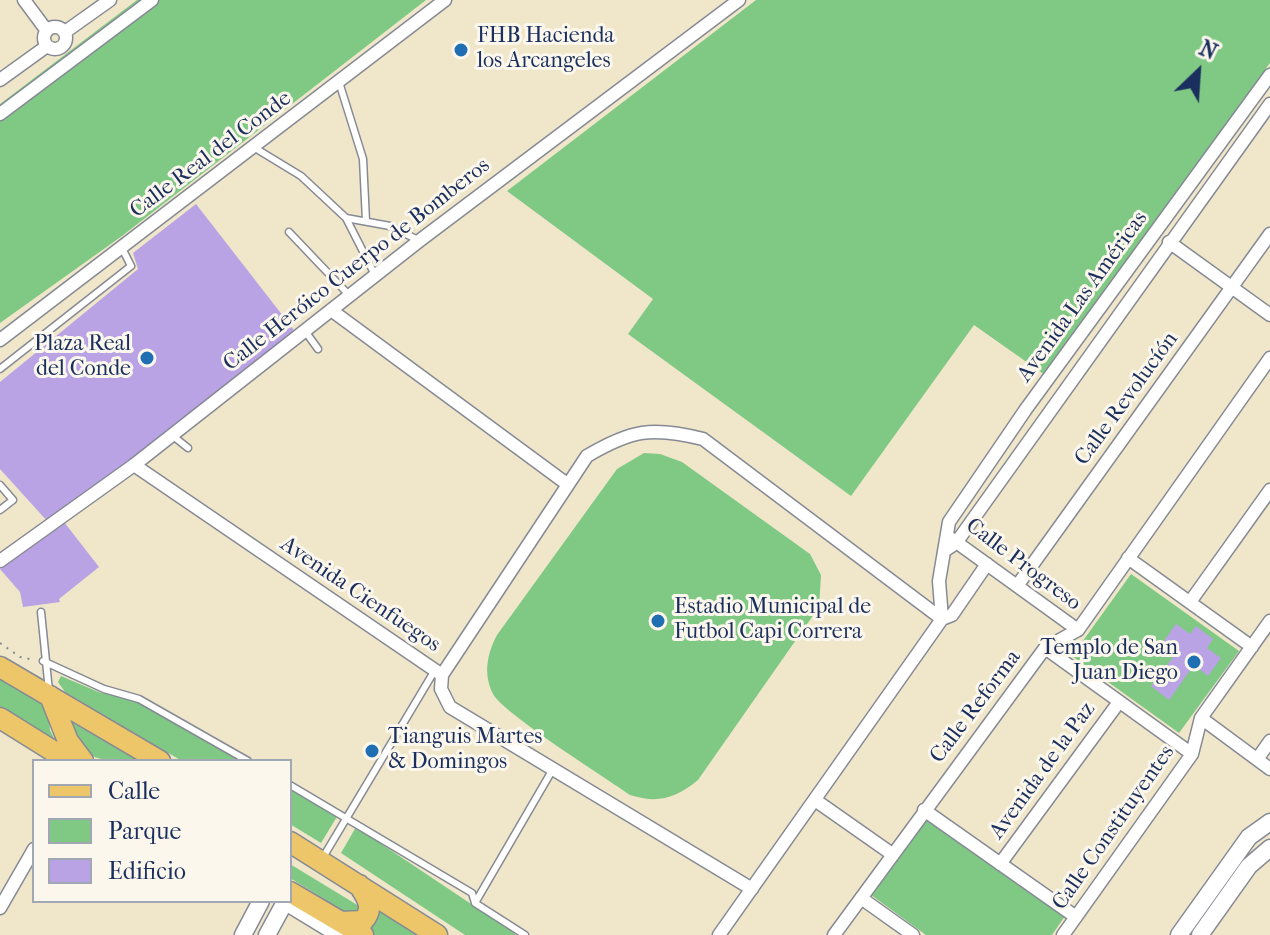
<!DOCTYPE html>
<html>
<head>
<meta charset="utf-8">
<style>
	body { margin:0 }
	#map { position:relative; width:1270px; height:935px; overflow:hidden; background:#f0e6ca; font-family:"IM FELL French Canon",serif }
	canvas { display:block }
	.legend { position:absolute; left:32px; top:759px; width:260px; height:144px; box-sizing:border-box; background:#fbf7ec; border:2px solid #a1a7b3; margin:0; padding:10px 14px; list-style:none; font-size:24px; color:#1b2f5e }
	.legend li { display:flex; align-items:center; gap:16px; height:40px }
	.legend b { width:40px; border:2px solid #a1a7b3 }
	.north { position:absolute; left:1158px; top:32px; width:80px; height:80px; -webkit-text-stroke:6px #fbf7ec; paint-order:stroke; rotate:25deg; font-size:22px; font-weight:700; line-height:32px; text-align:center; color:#1b2f5e }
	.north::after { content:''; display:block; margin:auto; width:28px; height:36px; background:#1b2f5e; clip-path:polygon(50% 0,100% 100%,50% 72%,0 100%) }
</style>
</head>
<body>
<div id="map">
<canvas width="1270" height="935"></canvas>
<ul class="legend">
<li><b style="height:10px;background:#ecc669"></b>Calle</li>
<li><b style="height:22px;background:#80c985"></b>Parque</li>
<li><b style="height:22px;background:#b9a3e4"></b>Edificio</li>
</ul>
<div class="north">N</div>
</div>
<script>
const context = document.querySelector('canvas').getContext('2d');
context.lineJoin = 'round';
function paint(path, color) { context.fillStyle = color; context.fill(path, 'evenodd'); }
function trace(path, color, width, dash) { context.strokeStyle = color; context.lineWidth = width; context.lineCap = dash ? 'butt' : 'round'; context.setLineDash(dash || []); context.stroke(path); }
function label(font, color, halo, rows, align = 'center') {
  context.font = font + ' "IM FELL French Canon",serif'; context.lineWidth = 6; context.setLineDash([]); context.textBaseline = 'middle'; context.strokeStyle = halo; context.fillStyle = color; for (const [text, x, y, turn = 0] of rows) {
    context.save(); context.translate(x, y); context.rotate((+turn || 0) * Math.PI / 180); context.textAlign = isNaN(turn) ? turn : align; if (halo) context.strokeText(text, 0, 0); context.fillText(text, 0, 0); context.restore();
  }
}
paint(new Path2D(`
	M137,0H426L122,236L0,323V104Z
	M756,0H1270V63L1045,375L974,325L851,496L628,334L653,299L507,191Z
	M644,453L660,454L682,462L810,554L821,575L819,607L698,780C676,798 658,804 630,795C606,778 504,714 493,694C483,674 487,654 497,635L617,469Z
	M1131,574L1239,651L1179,733L1072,656Z
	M61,676L101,693L123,695L138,702L243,761H182L65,692L58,682Z
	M0,679L48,708L50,730L56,742L0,711Z
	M61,716L138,761C86,761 89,759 61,716Z
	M290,788L338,815L321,843L290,824Z
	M926,817L1065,916L1052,935H926L871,895Z
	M356,827L510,930L516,935H465L341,853Z
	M290,864L359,906L360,911L352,916L290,878Z
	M379,906L422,935H370L364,932L376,922Z`), '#80c985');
paint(new Path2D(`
	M196,204L297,334L48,522L0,469V382L138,269L133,253Z
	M64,522L99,567L59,599L60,602L23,607L20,592L0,569Z
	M1176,624L1190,634L1196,626L1213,639L1207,648L1221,658L1208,676L1194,665L1169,700L1151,686L1177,652L1163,642Z`), '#b9a3e4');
const service = new Path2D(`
	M339,82L363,159L366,221
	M255,148L301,176L346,218L375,275
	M346,218L390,226L418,240
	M289,232L349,295
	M305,331L318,349
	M0,369L131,266L122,248
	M173,436L188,448
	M0,485L13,500L0,510
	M41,612L49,691
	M43,661L104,689L139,699L248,761
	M290,785L472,893L475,903L525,935
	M322,859L435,670
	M475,903L553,769`);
const minor = new Path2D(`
	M24,0L47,31
	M44 38a11 11 0 1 1 22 0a11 11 0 1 1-22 0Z
	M65,32L110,0
	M0,80L47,46
	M0,114L152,0
	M1169,242L1270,315
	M331,310L567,484
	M0,340L445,0
	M134,465L442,675L441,689L450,707L752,889
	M952,539L1078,630
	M944,551L956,543L1270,104
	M1128,558L1252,647
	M0,561L134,465L419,241L739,0
	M1017,586L1270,234
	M1190,602L1270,490
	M1045,648L1192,754
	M442,675L587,456C631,430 652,426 703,439L942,619L952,615L987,564
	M1201,718L1270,769
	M1258,758L1270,741
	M815,800L892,854
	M924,810L1076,917
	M1000,864L1119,702
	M861,898L913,935
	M0,908L34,849
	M719,935L942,619L939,581L949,522L1026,409L1270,75
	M834,935L1045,648L1078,630L1270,358
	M1063,935L1192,754L1201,718L1270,621`);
const tertiary = new Path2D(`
	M284,901L340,935
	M243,935L261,901
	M267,935L285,902
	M1179,935L1249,837L1270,822
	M1200,935L1249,866L1270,848`);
const primary = new Path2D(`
	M0,667L160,761
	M50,696L68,741L83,761
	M0,718L69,761
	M290,842L437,935
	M290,892L363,935
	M341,922L363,921C375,908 367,898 359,885`);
trace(service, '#868a94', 9);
trace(minor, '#868a94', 15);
trace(tertiary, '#868a94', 19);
trace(primary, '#868a94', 23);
trace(new Path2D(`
	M0,643L20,657L34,660`), '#868a94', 2, [2, 6]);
trace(service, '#fff', 6);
trace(minor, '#fff', 12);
trace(tertiary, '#fff', 16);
trace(primary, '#ecc669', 20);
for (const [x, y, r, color] of [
	[461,50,8,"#1f6fb2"],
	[147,358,8,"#1f6fb2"],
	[658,621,8,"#1f6fb2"],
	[1194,662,8,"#1f6fb2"],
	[372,751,8,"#1f6fb2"]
]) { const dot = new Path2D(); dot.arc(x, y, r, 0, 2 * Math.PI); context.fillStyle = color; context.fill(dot); trace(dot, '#fbf7ec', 3); }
label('22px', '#1b2f5e', '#fbf7ec', [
	["FHB Hacienda",477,37],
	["los Arcangeles",477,62],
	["Plaza Real",131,345,"right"],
	["del Conde",131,370,"right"],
	["Estadio Municipal de",674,608],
	["Futbol Capi Correra",674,633],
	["Templo de San",1178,649,"right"],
	["Juan Diego",1178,674,"right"],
	["Tianguis Martes",388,738],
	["& Domingos",388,763]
], 'left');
label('22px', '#1b2f5e', '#fbf7ec', [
	["Calle Real del Conde",211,155,-37],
	["Calle Heróico Cuerpo de Bomberos",357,265,-38],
	["Avenida Las Américas",1083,297,-54],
	["Calle Revolucíón",1127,399,-54],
	["Calle Progreso",1023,565,37],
	["Avenida Cienfuegos",360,595,34],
	["Calle Reforma",976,707,-53],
	["Avenida de la Paz",1043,771,-54],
	["Calle Constituyentes",1114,828,-55]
]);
</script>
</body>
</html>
